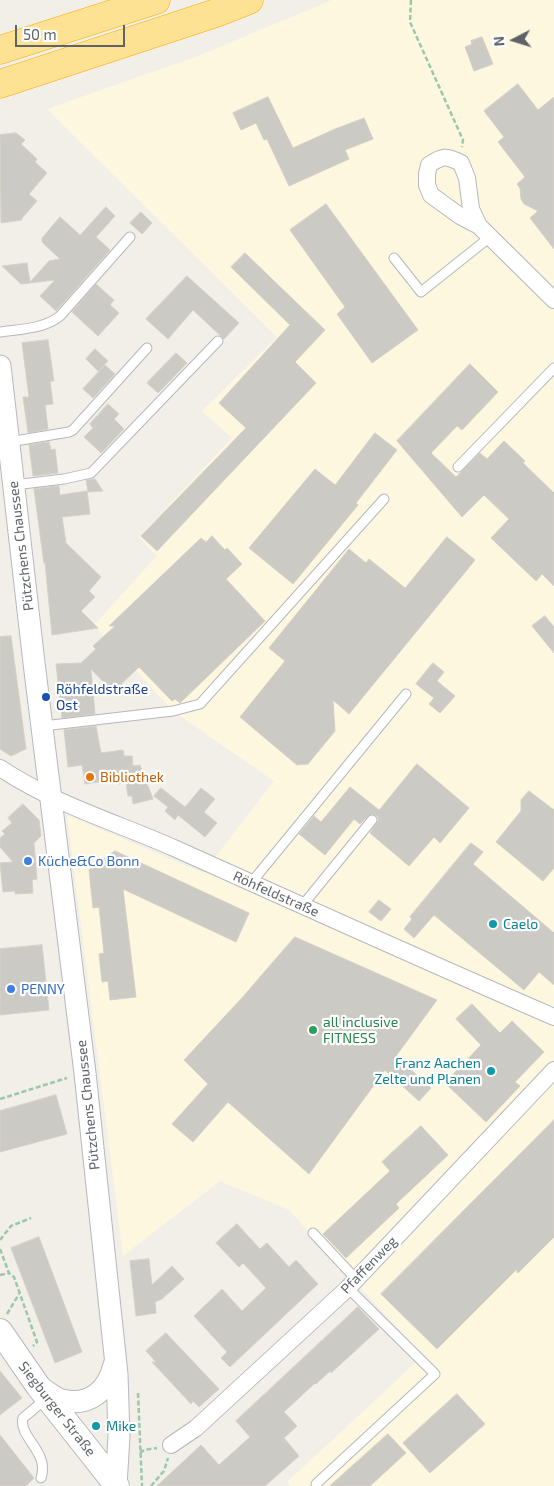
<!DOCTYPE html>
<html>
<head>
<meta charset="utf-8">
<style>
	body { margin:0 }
	#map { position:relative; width:554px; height:1486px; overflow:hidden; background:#f1efe8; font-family:"Exo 2",sans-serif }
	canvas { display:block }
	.north { position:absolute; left:489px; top:15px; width:50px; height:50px; -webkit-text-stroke:4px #fff; paint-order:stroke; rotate:265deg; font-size:14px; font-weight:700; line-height:20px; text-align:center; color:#5f6368 }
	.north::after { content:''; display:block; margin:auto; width:18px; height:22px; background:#5f6368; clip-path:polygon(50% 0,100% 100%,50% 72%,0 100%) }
	.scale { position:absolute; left:15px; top:25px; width:110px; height:22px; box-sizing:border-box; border:2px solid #5f6368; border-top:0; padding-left:6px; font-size:15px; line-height:18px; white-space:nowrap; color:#5f6368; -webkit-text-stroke:4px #fff; paint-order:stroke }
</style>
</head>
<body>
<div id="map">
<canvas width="554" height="1486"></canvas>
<div class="north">N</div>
<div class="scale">50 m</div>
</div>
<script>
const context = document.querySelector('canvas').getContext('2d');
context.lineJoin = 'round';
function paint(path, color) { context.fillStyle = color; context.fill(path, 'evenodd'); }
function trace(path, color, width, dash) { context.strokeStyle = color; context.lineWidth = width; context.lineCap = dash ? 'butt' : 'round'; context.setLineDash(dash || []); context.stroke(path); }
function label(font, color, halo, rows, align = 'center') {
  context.font = font + ' "Exo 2",sans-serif'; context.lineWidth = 4.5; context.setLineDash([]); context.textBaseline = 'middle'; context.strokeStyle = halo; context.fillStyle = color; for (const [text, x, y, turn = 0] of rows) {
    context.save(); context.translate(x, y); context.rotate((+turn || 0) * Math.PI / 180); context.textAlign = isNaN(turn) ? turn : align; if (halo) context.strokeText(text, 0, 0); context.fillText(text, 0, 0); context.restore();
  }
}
paint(new Path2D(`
	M332,0H554V1486H290L287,1482L423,1356L289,1210L220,1181L123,1256L67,815L203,873L274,781L173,711L94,625L157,556L139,537L232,438L202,411L277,337L47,109L198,56Z`), '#fef7e0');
const building = new Path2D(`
	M482,37L493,64L474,71L465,47L472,44L471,41Z
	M518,84L538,110L554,97V249L530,218L538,211L524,204L521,199L520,188L517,184L525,177L498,142L504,137L484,111Z
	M268,97L293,148L335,129L364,118L373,139L345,150L349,159L289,186L267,139L264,140L256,123L241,130L233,113Z
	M16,133L25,140L21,144L37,159L35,162L47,173L29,194L37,201L22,218V220L1,223L0,135Z
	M326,204L418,330L372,363L337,314L345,307L290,230Z
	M106,207L115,216L96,237L110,250L56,311L40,296L55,280L21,284L2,266L27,263L30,282L49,261L60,259L42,242V238L60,217L80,235Z
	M141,212L152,223L142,234L130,223Z
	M245,253L325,330L295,362L316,383L157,551L141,536L246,428L219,403L290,325L231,267Z
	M187,276L239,323L224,339L193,310L168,339L146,319Z
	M96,284L114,300L110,305L119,313L98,336L72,312Z
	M48,340L54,381H50L53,404L45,405L48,429L28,433L23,397H29L22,343Z
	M95,349L108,361L98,371L86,359Z
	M176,353L187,363L158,393L147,383Z
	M470,364L498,392L462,430L457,426L431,453L456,477L480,453L487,459L504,441L525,461L523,463L554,493V586L542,574L536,581L491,538L509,519L484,495L462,517L397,441Z
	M105,365L115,374L93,398L83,389Z
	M108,404L119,414L114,419L124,429L101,453L84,437L93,428L90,424Z
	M375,433L397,450L356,503L358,505L293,584L249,548L315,469L335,485Z
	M49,442L51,450L55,449L58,473L33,476L29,445Z
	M95,479L103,491L88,492L86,480Z
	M59,486L60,495L87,491L90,514L62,517L66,543L101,577L89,591L95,597L81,611L98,628L52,635L45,563H44L42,549L34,489Z
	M212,536L225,550L227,548L242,564L226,579L265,621L180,703L175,699L172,701L139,667L113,692L91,669L95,714L62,718L56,664L81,663L96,649L93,646L115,626H109L201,538L206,542Z
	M447,537L475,560L349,714L333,700L335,731L308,764L297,765L240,717L285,661L269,648L349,549L366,563L369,559L405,588Z
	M545,616L554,627V653L532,626Z
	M11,636L26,749L11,756L0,749V637Z
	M433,663L444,672L437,681L455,696L440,713L429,704L434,698L416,684Z
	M96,726L101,753L123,750L124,756H132L133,766L140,765L153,799L133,804L132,796H128L126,783L118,784V779L85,784L82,765L68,767L64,730Z
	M417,764L469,808L440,843L434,837L409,866L370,833L378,821V817L373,814L368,816L360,824L354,819L325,855L299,834L314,816L321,822L350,787L379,810Z
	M161,788L185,807L201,788L215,799L204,812L217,823L205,837L178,815L175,820L165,811L168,807L154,796Z
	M529,791L554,810V868L543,881L496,842L521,811V800Z
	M23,804L39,820L41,836L34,843L37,879L32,880L33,893L15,894V891L3,892L0,863L13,862L0,847V838L5,834L2,831L12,823L8,818Z
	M471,843L483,852L473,864L554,933V985L539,972L524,990L434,915L414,938L404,929L412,919L410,917Z
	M115,851L249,913L236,942L123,889L136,997L110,1000L108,981L102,982L99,954L104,953L99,907L93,908L89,870Z
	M379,900L391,909L381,921L369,912Z
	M295,937L437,1000L396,1056L431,1088L419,1101L385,1070L309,1174L228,1102L193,1142L172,1124L208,1084L184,1060L241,999Z
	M42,945L49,1010L0,1015V949Z
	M472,1004L500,1033L512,1021L544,1052L515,1082L520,1086L486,1122L445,1083L481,1045L456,1019Z
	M56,1095L67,1134L0,1152V1111Z
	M554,1120V1237L518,1273L516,1270L437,1349L381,1294Z
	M421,1126L448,1155L396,1204L399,1208L346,1258L323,1234L390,1171L382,1162Z
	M237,1224L260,1249L267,1243L289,1267L296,1260L318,1284L230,1367L221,1358L227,1352L194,1316L222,1289L242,1311L266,1288L243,1263L239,1267L216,1243Z
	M39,1237L82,1352L55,1363L11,1248Z
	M149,1259L152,1285L172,1266L184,1279L162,1299L155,1302L156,1313L136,1316L130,1261Z
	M358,1307L379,1329L331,1373L330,1371L316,1384L315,1383L284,1412L297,1426L284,1438L299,1456L265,1486H157L201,1445L219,1465L250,1437L236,1421Z
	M166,1333L219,1389L199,1407L193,1401L191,1404L152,1362H156L146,1351Z
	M0,1371L22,1398L0,1415Z
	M457,1394L485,1424L430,1473L403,1443Z
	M388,1434L406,1453L370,1486H330Z
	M0,1435L34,1478L26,1486H0Z`);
paint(building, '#cccac5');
trace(building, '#d6d1c6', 1);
const service = new Path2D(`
	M394,258L421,292L490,237
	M0,332C21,329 44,329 60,316L130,237
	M9,442L69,432L73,430L147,348
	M458,467L554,368
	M14,485L64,479L91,473L218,341
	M43,726L173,711L200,704L384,499
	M251,883L406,694
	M302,906L372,820
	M313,1233L356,1279
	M41,1478C50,1452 18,1437 23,1418L47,1398
	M316,1484L435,1374L348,1288`);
const minor = new Path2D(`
	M479,226L471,209L467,178L461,163C446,156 443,155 429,165L427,174V185L431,195L460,216L479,226L554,300
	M0,768C54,804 115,822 174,848C301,905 427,962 554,1017
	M171,1445L196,1428L348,1288L554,1070`);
const tertiary = new Path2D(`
	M0,366L34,663L85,1073L117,1374L119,1436L116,1486
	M38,1386C46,1390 54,1398 62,1400C90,1407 108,1390 114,1365`);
const secondary = new Path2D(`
	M0,1331L38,1386L117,1486`);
const motorway = new Path2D(`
	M0,50L156,0
	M0,84L216,13L249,0`);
trace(service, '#b5b8bc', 11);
trace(minor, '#b5b8bc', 18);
trace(tertiary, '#b5b8bc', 23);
trace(secondary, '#b6babf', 26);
trace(motorway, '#f9ab00', 29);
trace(new Path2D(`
	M411,0L410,22L463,140L462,147
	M0,1099L67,1078
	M0,1240L11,1226L31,1218
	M0,1249L9,1273L14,1277L37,1342L33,1346
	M0,1275L9,1273
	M7,1314L19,1294
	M138,1393L142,1486
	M140,1453L144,1450L157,1448
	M151,1486L164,1471L168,1458`), '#9cc7a9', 2.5, [5, 2.5]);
trace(service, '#fff', 9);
trace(minor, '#fff', 16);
trace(tertiary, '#fff', 21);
trace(secondary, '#fff', 24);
trace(motorway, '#fde293', 28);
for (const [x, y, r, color] of [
	[46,697,5,"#1a4fb4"],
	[90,777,5,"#e8710a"],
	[28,861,5,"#3f7fe0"],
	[493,924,5,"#0f9aa8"],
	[11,989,5,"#3f7fe0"],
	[313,1030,5,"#2e9e5b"],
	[491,1071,5,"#0f9aa8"],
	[96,1426,5,"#0f9aa8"]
]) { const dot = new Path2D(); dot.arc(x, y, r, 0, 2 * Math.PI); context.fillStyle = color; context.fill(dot); trace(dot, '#fff', 2); }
label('14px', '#5f6368', '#fff', [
	["Pützchens Chaussee",21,546,-97],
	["Röhfeldstraße",276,894,24],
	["Pützchens Chaussee",88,1105,-96],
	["Pfaffenweg",369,1265,-46],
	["Siegburger Straße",57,1409,52]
]);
label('14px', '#164399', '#fff', [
	["Röhfeldstraße",56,689],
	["Ost",56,705]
], 'left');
label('14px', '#c56008', '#fff', [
	["Bibliothek",100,777]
], 'left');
label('14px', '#366cbe', '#fff', [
	["Küche&Co Bonn",38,861],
	["PENNY",21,989]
], 'left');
label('14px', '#0d838f', '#fff', [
	["Caelo",503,924],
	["Franz Aachen",481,1063,"right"],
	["Zelte und Planen",481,1079,"right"],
	["Mike",106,1426]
], 'left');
label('14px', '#27864d', '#fff', [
	["all inclusive",323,1022],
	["FITNESS",323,1038]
], 'left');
</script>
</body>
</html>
